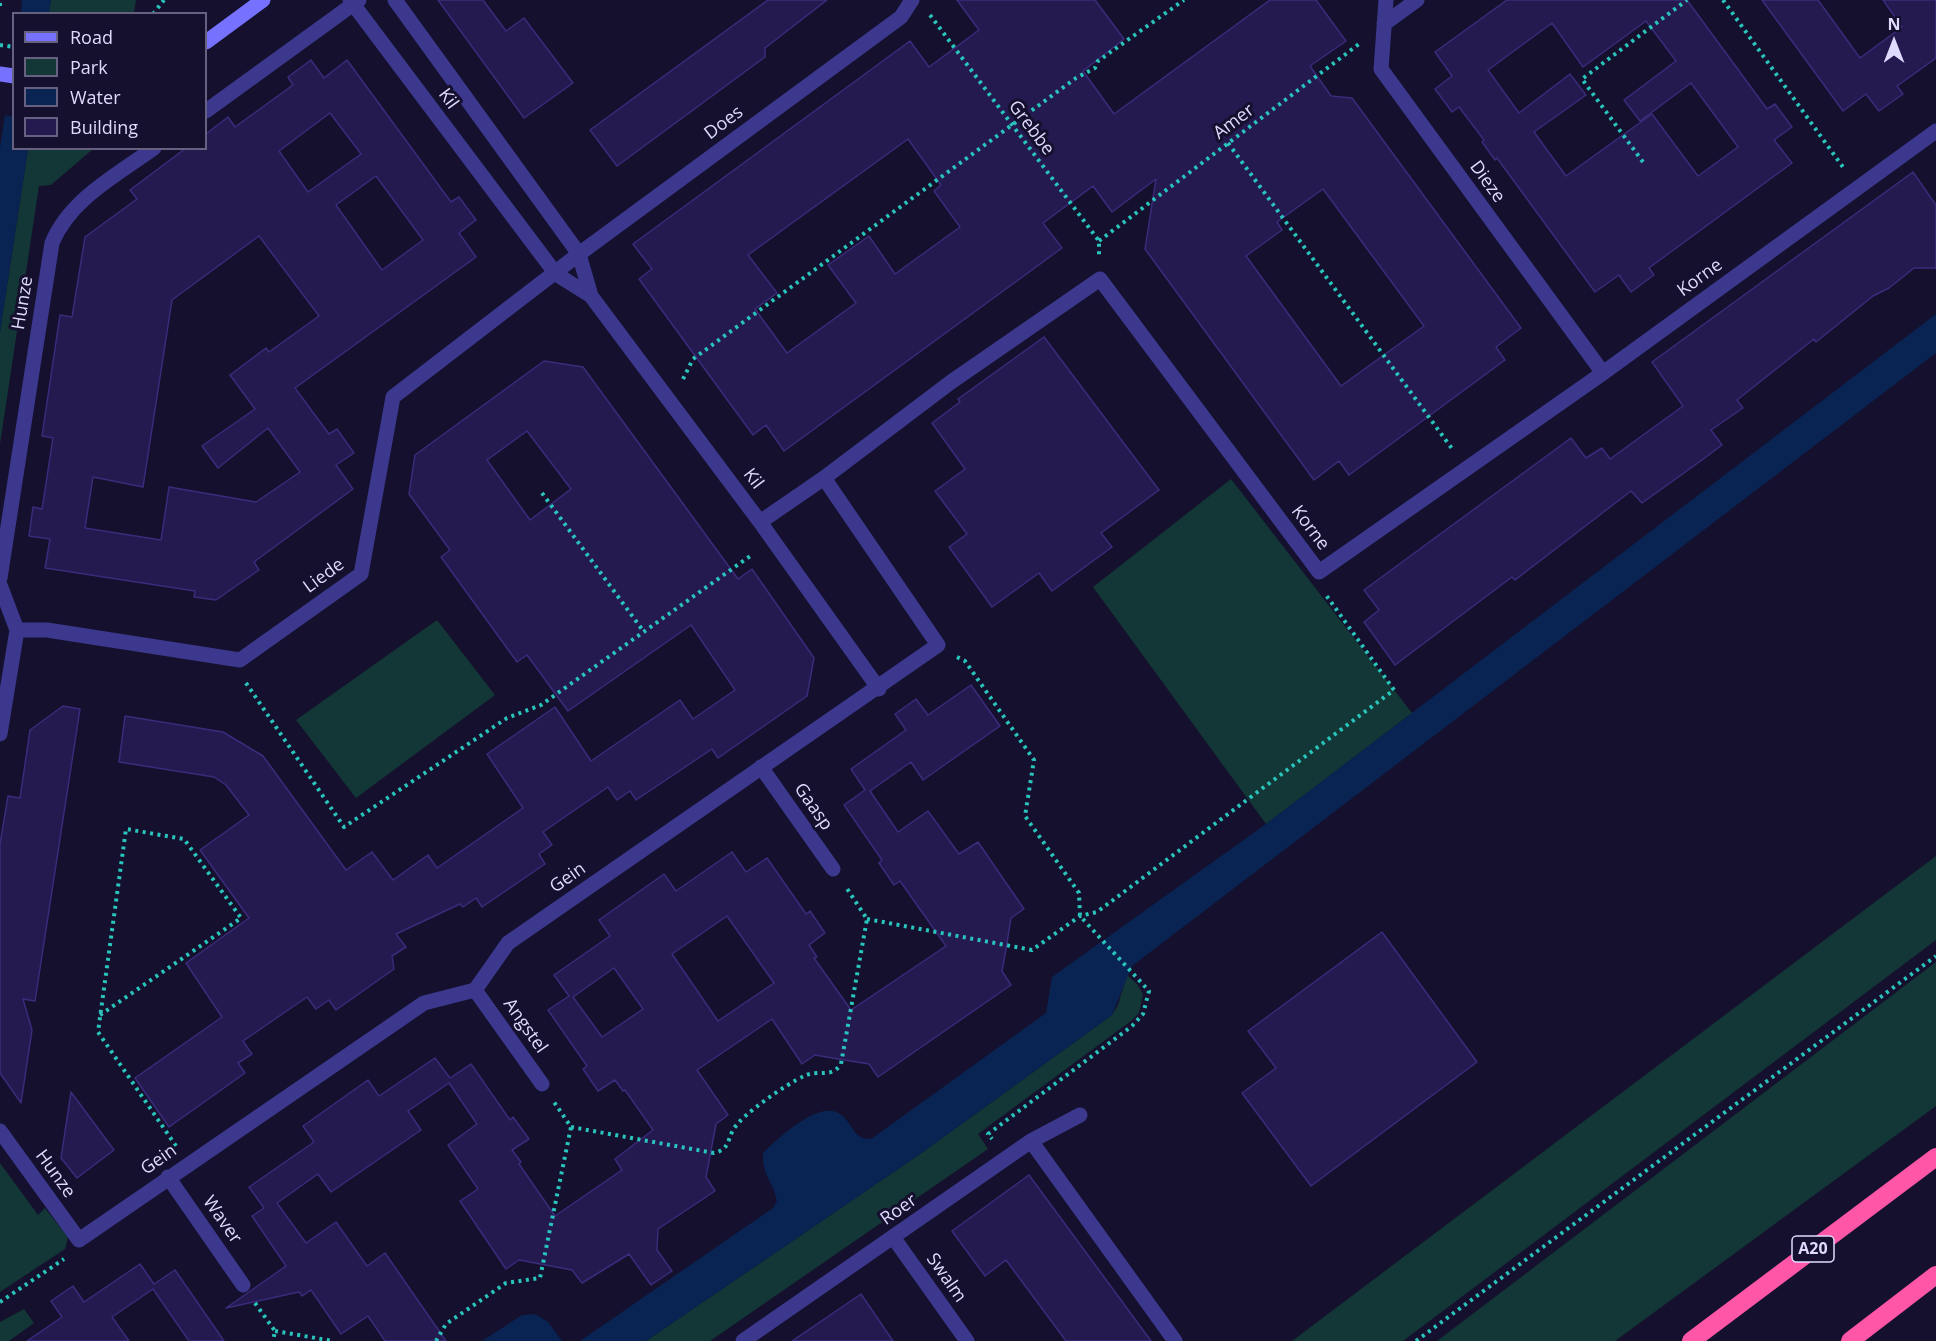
<!DOCTYPE html>
<html>
<head>
<meta charset="utf-8">
<style>
	body { margin:0 }
	#map { position:relative; width:1936px; height:1341px; overflow:hidden; background:#15102d; font-family:"Open Sans",sans-serif }
	canvas { display:block }
	.legend { position:absolute; left:12px; top:12px; width:195px; height:138px; box-sizing:border-box; background:#15102d; border:2px solid #666181; margin:0; padding:8px 10px; list-style:none; font-size:18px; color:#dfdbff }
	.legend li { display:flex; align-items:center; gap:12px; height:30px }
	.legend b { width:30px; border:2px solid #666181 }
	.north { position:absolute; left:1864px; top:12px; width:60px; height:60px; -webkit-text-stroke:4px #15102d; paint-order:stroke; rotate:0deg; font-size:16px; font-weight:700; line-height:24px; text-align:center; color:#dfdbff }
	.north::after { content:''; display:block; margin:auto; width:21px; height:27px; background:#dfdbff; clip-path:polygon(50% 0,100% 100%,50% 72%,0 100%) }
</style>
</head>
<body>
<div id="map">
<canvas width="1936" height="1341"></canvas>
<ul class="legend">
<li><b style="height:8px;background:#7672ff"></b>Road</li>
<li><b style="height:16px;background:#123736"></b>Park</li>
<li><b style="height:16px;background:#092452"></b>Water</li>
<li><b style="height:16px;background:#251a4f"></b>Building</li>
</ul>
<div class="north">N</div>
</div>
<script>
const context = document.querySelector('canvas').getContext('2d');
context.lineJoin = 'round';
function paint(path, color) { context.fillStyle = color; context.fill(path, 'evenodd'); }
function trace(path, color, width, dash) { context.strokeStyle = color; context.lineWidth = width; context.lineCap = dash ? 'butt' : 'round'; context.setLineDash(dash || []); context.stroke(path); }
function label(font, color, halo, rows, align = 'center') {
  context.font = font + ' "Open Sans",sans-serif'; context.lineWidth = 6; context.setLineDash([]); context.textBaseline = 'middle'; context.strokeStyle = halo; context.fillStyle = color; for (const [text, x, y, turn = 0] of rows) {
    context.save(); context.translate(x, y); context.rotate((+turn || 0) * Math.PI / 180); context.textAlign = isNaN(turn) ? turn : align; if (halo) context.strokeText(text, 0, 0); context.fillText(text, 0, 0); context.restore();
  }
}
paint(new Path2D(`
	M51,0H136L134,13H49Z
	M28,149H93L51,185L39,186L0,444V332Z
	M1231,479L1412,713L1266,824L1093,587Z
	M437,620L495,695L356,798L296,720Z
	M1936,856V940L1403,1341H1292Z
	M1936,962V1106L1615,1341H1437Z
	M1127,975L1137,984L1143,994L1139,1013L1131,1021L978,1134L988,1149L710,1341H646L923,1152L1112,1015L1118,1005Z
	M0,1163L38,1215L45,1208L68,1237L65,1249L0,1292Z
	M24,1309L34,1323L9,1341H0V1322Z`), '#123736');
paint(new Path2D(`
	M22,0H51L49,13H21Z
	M5,115L13,117L14,148L28,149L0,332V148Z
	M1936,314V353L1132,966L1112,1015L923,1152L646,1341H580L773,1208L777,1201C773,1181 762,1176 763,1153C777,1139 819,1099 840,1114C853,1123 853,1140 871,1139L1046,1013L1052,977L1266,824Z
	M535,1314L548,1322L562,1341H482L522,1315Z`), '#092452');
const building = new Path2D(`
	M438,0H483L506,31L524,18L573,83L524,118Z
	M768,0H827L765,48V57L617,166L590,130Z
	M957,0H1095L1124,39L1083,71L1114,114L1270,0H1316L1346,41L1310,66L1331,96L1352,98L1521,328L1496,347L1505,360L1349,475L1339,461L1314,480L1145,249L1156,179L1112,212L1093,186L1043,223L1062,248L784,451L766,425L753,435L639,279L652,269L633,244L910,41L929,67L979,30ZM908,139L941,185L934,191L960,227L895,274L869,236L828,265L856,303L787,353L755,309L777,293L748,255ZM1323,189L1424,326L1341,386L1246,256L1282,230L1277,222Z
	M1507,0H1687L1767,109L1775,104L1792,127L1774,140L1792,163L1649,268L1654,275L1631,292L1619,275L1595,292L1497,158L1495,160L1482,142L1484,140L1459,107L1452,112L1435,89L1452,76L1435,52ZM1646,21L1676,61L1624,100L1640,121L1691,83L1738,147L1698,176L1652,114L1566,176L1534,132L1586,95L1570,74L1519,113L1488,70L1552,23L1583,67Z
	M1762,0H1818L1860,58L1902,27L1883,0H1936V58L1897,86L1903,94L1879,111L1866,94L1843,111Z
	M311,60L324,78L347,60L451,202L459,197L476,220L459,233L476,257L295,388L329,434L337,429L354,453L336,465L353,489L254,562L259,570L216,600L194,597L195,591L45,568L50,539L29,536L33,507L42,509L53,438L42,436L60,315L72,317L85,237L137,199L130,190L186,148H206V134L228,117L235,127L293,85L288,77ZM330,113L361,154L308,192L279,151ZM376,176L423,240L382,270L336,205ZM259,236L319,316L269,352L266,348L230,375L255,409L202,446L218,468L268,428L300,472L256,502L169,487L161,540L85,528L93,477L143,487L172,300Z
	M1913,172L1936,205V268H1914L1889,288L1873,296L1816,342L1814,339L1737,400L1743,408L1711,430L1722,445L1702,460L1642,503L1631,491L1515,580L1512,577L1395,665L1364,622L1379,610L1364,590L1571,438L1586,458L1602,448L1610,459L1683,406L1652,362Z
	M1044,337L1159,490L1101,533L1112,547L1052,591L1039,573L992,607L949,547L967,534L935,491L965,469L932,423L960,402L958,399Z
	M544,361L583,367L738,579L752,569L814,658L807,696L718,758L712,749L636,800L630,791L617,800L608,787L543,832L552,845L539,854L545,864L482,907L476,898L463,907L460,904L396,934L406,947L392,956L394,969L336,1010L329,1000L316,1009L307,997L243,1041L252,1054L238,1063L245,1073L169,1127L135,1078L222,1017L186,963L249,918L200,850L249,815L226,785L214,777L119,762L125,716L223,732L263,756L346,870L372,852L393,880L428,855L437,868L523,808L487,754L555,707L591,761L680,700L693,719L735,690L691,625L568,711L527,655L517,662L441,557L450,550L409,494L415,455ZM527,431L571,489L530,520L487,460Z
	M971,685L1000,726L923,780L911,762L870,791L898,832L928,811L959,854L978,842L1024,909L1011,918L1006,949L1002,971L1011,985L878,1077L869,1064L838,1059L815,1055L802,1064L772,1019L697,1070L728,1115L716,1124L706,1177L715,1191L658,1229L657,1250L672,1271L651,1285L629,1254L582,1283L572,1270L519,1260L506,1269L460,1201L478,1189L448,1145L477,1124L449,1083L408,1111L421,1130L331,1192L318,1174L277,1203L306,1243L336,1222L367,1266L385,1253L446,1341H385L368,1316L341,1334L311,1290L302,1296L299,1292L226,1308L286,1266L252,1216L264,1208L249,1187L314,1142L303,1126L368,1080L379,1096L435,1058L450,1078L471,1064L510,1120L513,1117L529,1139L512,1150L521,1162L519,1164L555,1216L622,1170L615,1159L653,1130L625,1090L623,1091L615,1080L598,1091L583,1069L587,1066L548,1010L569,996L554,975L610,936L599,920L664,874L676,891L732,852L746,872L767,858L806,914L810,911L825,933L809,945L817,957L814,958L851,1010L946,946L900,881L894,885L879,863L882,860L844,805L865,790L851,769L906,730L895,714L916,699L928,715ZM727,916L774,983L718,1021L672,954ZM614,968L643,1009L602,1037L573,997Z
	M63,706L80,709L35,1001L23,999L32,1030L21,1103L0,1073V844L8,796L20,798L30,730Z
	M1382,932L1477,1062L1311,1186L1242,1093L1276,1068L1248,1031Z
	M71,1092L114,1150L77,1178L61,1158Z
	M1029,1175L1151,1341H1066L1006,1260L985,1276L952,1231Z
	M140,1264L154,1284L175,1270L224,1341H189L153,1289L112,1317L129,1341H27L62,1317L51,1301L73,1286L84,1302Z
	M861,1294L893,1341H792Z`);
paint(building, '#251a4f');
trace(building, '#3b2b7c', 1.5);
trace(new Path2D(`
	M1723,0L1845,170
	M0,3V10
	M153,14L164,0
	M930,15L1099,241V258
	M0,45L14,47
	M1228,143L1453,450
	M1643,162L1582,79L1687,0
	M1099,241L1359,44
	M683,379L693,359L1076,78L1095,68L1098,61L1184,0
	M542,493L644,632
	M957,657L965,661L1034,760L1025,816L1079,893L1080,916L1149,991L1143,1014L1132,1026L988,1134L992,1139
	M246,683L344,827L507,718L541,705L753,554
	M867,919L1032,950L1080,916L1097,912L1394,690L1326,595
	M100,1015L241,918L184,839L126,829L98,1032L176,1146
	M571,1127L714,1153C729,1149 727,1142 733,1130C742,1114 787,1084 804,1076C818,1069 831,1079 841,1064L867,919L846,887
	M0,1302L64,1259
	M255,1303L275,1331L273,1341
	M275,1331L333,1341
	M436,1341L446,1324L506,1283L540,1278L571,1127L554,1102
	M1416,1341L1936,956`), '#29c5bc', 4, [3, 4.5]);
trace(new Path2D(`
	M350,0L556,274L591,296
	M395,0L579,254L591,296L760,522L879,689
	M1386,0L1381,69L1603,373
	M1384,24L1417,0
	M206,111L359,0
	M824,478L951,382L1100,279L1319,572L1603,373L1936,131
	M0,578L52,243C70,199 117,175 154,148
	M0,585L17,630L0,734
	M17,630H47L240,660L361,574L393,397L579,254L901,17L912,0
	M761,767L833,869
	M475,990L542,1084
	M0,1131L79,1240L424,1003L475,990L508,943L938,645L824,478L760,522
	M1031,1141L1175,1341
	M168,1177L243,1285
	M893,1237L967,1341
	M743,1341L1031,1141L1080,1115`), '#3b388e', 15);
trace(new Path2D(`
	M206,42L263,0
	M0,74L14,76`), '#7672ff', 15);
trace(new Path2D(`
	M1691,1341L1936,1157
	M1850,1341L1936,1275`), '#ff56a7', 18);
for (const [x, y, w] of [
	[1813,1249,42]
]) { const box = new Path2D(); box.roundRect(x - w / 2, y - 13, w, 26, 4.5); context.fillStyle = '#15102d'; context.fill(box); trace(box, '#dfdbff', 1.5); }
label('bold 16px', '#dfdbff', null, [
	["A20",1813,1249]
]);
label('18px', '#dfdbff', '#15102d', [
	["Kil",448,99,54],
	["Amer",1234,122,-37],
	["Does",724,123,-37],
	["Grebbe",1031,128,53],
	["Dieze",1487,182,54],
	["Korne",1700,278,-36],
	["Hunze",23,303,-81],
	["Kil",753,479,53],
	["Korne",1310,528,53],
	["Liede",324,576,-36],
	["Gaasp",813,807,55],
	["Gein",568,878,-35],
	["Angstel",525,1026,55],
	["Gein",159,1160,-35],
	["Hunze",55,1174,54],
	["Roer",899,1210,-35],
	["Waver",222,1220,55],
	["Swalm",946,1278,55]
]);
</script>
</body>
</html>
